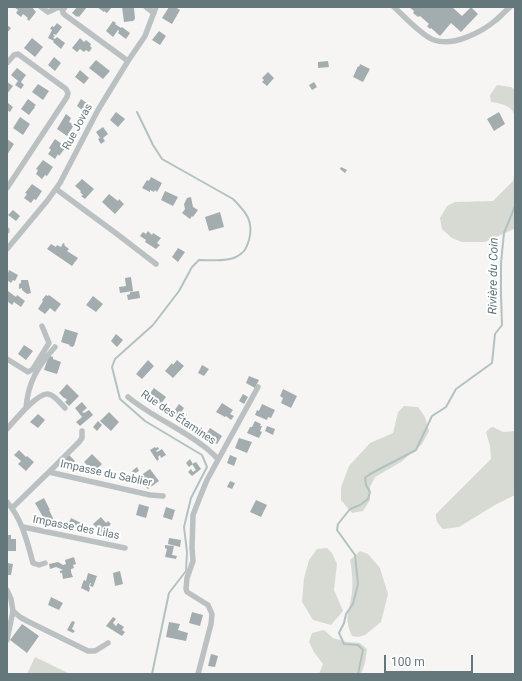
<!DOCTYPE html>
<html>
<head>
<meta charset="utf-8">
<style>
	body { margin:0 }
	#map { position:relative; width:522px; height:681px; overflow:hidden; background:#f6f5f3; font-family:Roboto,sans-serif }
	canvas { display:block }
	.frame { position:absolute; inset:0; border:8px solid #64777b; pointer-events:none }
	.scale { position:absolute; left:384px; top:655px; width:89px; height:18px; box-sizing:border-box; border:2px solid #64777b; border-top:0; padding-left:5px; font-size:12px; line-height:14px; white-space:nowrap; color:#64777b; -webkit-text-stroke:3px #fff; paint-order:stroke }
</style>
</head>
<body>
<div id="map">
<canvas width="522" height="681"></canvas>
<div class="frame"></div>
<div class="scale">100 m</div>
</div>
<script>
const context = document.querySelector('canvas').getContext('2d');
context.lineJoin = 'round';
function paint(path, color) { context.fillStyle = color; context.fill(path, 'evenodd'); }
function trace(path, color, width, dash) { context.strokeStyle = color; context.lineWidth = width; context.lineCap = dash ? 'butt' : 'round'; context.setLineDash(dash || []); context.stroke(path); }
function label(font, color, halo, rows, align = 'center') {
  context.font = font + ' Roboto,sans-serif'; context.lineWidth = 4; context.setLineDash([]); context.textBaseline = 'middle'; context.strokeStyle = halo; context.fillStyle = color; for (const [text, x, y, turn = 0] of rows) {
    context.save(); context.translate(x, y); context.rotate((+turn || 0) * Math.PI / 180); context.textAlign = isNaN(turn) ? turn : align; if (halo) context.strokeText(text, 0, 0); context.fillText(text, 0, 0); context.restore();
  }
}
paint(new Path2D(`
	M497,85L511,87L515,90V118C513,105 502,104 491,102L490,95Z
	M515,171V228L514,229L485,242H462L452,238L442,229L440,218L447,206L455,202L493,201L513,181Z
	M404,406L418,407L425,417L429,431L422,444L401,462L375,477L370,487V500L363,511L352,513L341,500V487L349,466L370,443L393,433L398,412Z
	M493,427L503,432L515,431V495L495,505L459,527L443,529C439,525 435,521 436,514L491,459L490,446L486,432L490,428Z
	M327,548L332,553L337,564L334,590L343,611L331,625L313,620L302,602L304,578L309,560L317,549Z
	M360,551L368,554L380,568L388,594L381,622L365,635L358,637L352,636C343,616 350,611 352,592C353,582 352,570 350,560Z
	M324,630L333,638L347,642L360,643L367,649L365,663L361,674H319L323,664L314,652L309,642L312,633Z
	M35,657L70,674H27Z`), '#d7dad3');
trace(new Path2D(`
	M137,112L153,145L162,159L233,199C246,212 254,221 249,240C246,249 245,252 236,257C226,262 210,260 199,260L192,267L179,291L153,325L115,359L112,367L120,399L145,421L202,455L207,467L191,498L184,527L187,552L186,571L169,593L152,674
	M358,674L363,650L358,645L344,644L339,633L344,623L346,614L353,604L358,584L355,555L337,530L338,524L350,509L360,505L368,499L370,492L366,485L365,478L370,474L416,450L432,416L446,407L456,389L492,363L495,334L502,325L501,294V263L504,233L515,206`), '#b2c2c2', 2);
paint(new Path2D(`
	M14,7H32L36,12L29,21L27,19L28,18L23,14L21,17L16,13L18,10Z
	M77,7H87L79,17L78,16L77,17L72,13Z
	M97,7H112L107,13L104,11V12Z
	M122,7H133L134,8L135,19L133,21L124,22Z
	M169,7H175L180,10L172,24L162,18Z
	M409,7H452L462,16L471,7L478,14L461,32L451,23L440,36L431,28L430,29L427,26L429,24L420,16L418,17L413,13L414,11Z
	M113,21L116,23L115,24L121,28L122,27L130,33L126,39L118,33L119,31L118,30L113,37L106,31Z
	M57,23L62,27L56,35L54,34L53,35L55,36L53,38L55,39L57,37L65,43L61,49L53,42L54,41L48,38L52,30L50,29L52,26L54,27Z
	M7,25L11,28L7,33Z
	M159,31L166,36L160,45L152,40Z
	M32,38L43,47L35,57L24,48Z
	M80,38L84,42L86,40L91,44L90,46L92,48L89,52L86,50L84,52L80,49L77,52L72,48Z
	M54,57L61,63L55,71L48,65Z
	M96,60L110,71L103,79L89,68Z
	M328,61L329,67L318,68V62Z
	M360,64L370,69L363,82L353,77L358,66L359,67Z
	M17,68L26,75L21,82L24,85L21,89L15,85L18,81L11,75Z
	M80,70L89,78L84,84L75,77Z
	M268,72L274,78L267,86L262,82L264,80L262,78Z
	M7,82L13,86L7,94Z
	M314,82L317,87L312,90L309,85Z
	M38,84L49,91L43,100L32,92Z
	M28,99L36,105L34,107H35L29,115L21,109Z
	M81,99L91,106L86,113L77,106Z
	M8,103L13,107L10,112L7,110V104Z
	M116,112L125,119L118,127L110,120Z
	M499,112L505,124L494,131L487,119Z
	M66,114L71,118L69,122L74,125L67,136L57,129Z
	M20,117L30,124L23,135L13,128Z
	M103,127L108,134L103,138L105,141L101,144L98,139L100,138L96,132Z
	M7,139L14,144L7,155Z
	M55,139L66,147L59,156L58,154L55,159L48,154L51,150L49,148Z
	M43,160L53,167L47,176L45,175L42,179L36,174L38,170L36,169Z
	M341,167L347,170L345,173L340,169Z
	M151,177L162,183L157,192L155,190L154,192L150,190V192L142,188L147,180L149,181Z
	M82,179L94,189L85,199L81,196L83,195L80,192L81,191L75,186Z
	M32,184L42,191L36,200L34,199L31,203L24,198L27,194L25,193Z
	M165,191L178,197L173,206L161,200Z
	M109,194L118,201L119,199L124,204L115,214L102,202Z
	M191,197L193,207L198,210L193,217L192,216L190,219L182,213L185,209L184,204L187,198Z
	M13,210L20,216L16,221L8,215Z
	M220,212L224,227L209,231L205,217Z
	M148,231L152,235L153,233L161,238L157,243L160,245L156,249L145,242L146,240L140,236L143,232L146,234Z
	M63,243L65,244L64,245L69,249L67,251L78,258L72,266L47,249L51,244L56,247L57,245L61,247Z
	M178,248L185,252L178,262L172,257Z
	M9,270L18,275L15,281L13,280L11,283L7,280V273H8Z
	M131,277L133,291L120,293L119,287L126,286L125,278Z
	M21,280H28L31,293L27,294L22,290V288L19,289V284L21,283Z
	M8,291L16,297L17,295L25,301L21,307L14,302L12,305L7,301V293Z
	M139,291L140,298L128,300L127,295L130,294V292Z
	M46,295L48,296L49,295L61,304L55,312L50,308L45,314L38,309L43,301L42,300Z
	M93,296L103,304L96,312L86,305Z
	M65,329L78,333L74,346H73V347L69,346L70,345L61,342Z
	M116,334L123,340L117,347L111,341Z
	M24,345L33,351L26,360L18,354Z
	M50,356L53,357V359L61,362L57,374L44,370L48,358Z
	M148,360L154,366L142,379L136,374Z
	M177,360L184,366L173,378L165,371L172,363L173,365Z
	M202,365L209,369L204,376L198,373Z
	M249,376L259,380L255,388L246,383Z
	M67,384L79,396L69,406L65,402L67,400L65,398H64L59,393Z
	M154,388L166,397L160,405L154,400L147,397Z
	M283,389L297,396L291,408L281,403L283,398L280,396Z
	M243,394L248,397L244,404L239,401Z
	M82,402L87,408L82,412L84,413L89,410L93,415L80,426L76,422L82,417L75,408Z
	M222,403L233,410L230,414L234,416L231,420L226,416L225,417L216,412Z
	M179,404L184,408L182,411L187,414L182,423L171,415Z
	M262,404L275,410L271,418L268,417L267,420L255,415L257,410L259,411Z
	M109,412L119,422L111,431L100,421Z
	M38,414L45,420L38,428L30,422Z
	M98,421L102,425L97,431L93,427Z
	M255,421L261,424L260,426H262L260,431L262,432L259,438L247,433L250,427H252Z
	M267,426L275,429L273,435L265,431Z
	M210,428L222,436L217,444L209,440L210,439L205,436Z
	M239,438L252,442L247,453L235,448Z
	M155,447L156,448L158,447L159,449L156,451L157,452L162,449L166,455L161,458L160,455L158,457L159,459L157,461L150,450Z
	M19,450L26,457L27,456L34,462L26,471L18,464L21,461L14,455Z
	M92,454L102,464L94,472L84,462Z
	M69,455L75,461L70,467L63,461Z
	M230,455L237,458L234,466L227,463Z
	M190,459L193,464L189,467L186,463Z
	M196,462L201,469L192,476L188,472L191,469L193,472L196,470L192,464Z
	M137,467L139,471L134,474L132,471Z
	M150,469L159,481L148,489L146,487L147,486L146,484L142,486L140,483L142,481L141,479L139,481L137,478Z
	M230,481L235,483L232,489L227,487Z
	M44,498L50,510H49L54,520L47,524L35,503Z
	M256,500L267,505L261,517L250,512Z
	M139,504L149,507L146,518L136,515Z
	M166,507L175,510L172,520L163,517Z
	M101,517L106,523L108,521L111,524L108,527L114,533L107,539L93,524Z
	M71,518L81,523L78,532L67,527Z
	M7,535H11V539H16V551H7Z
	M169,538L181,540L180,547L168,544Z
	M165,545L174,546L172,555L177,556L176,559L165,557L167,549L165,548Z
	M74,557L76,564L73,565L74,568L71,569V572L73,577L63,579L62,573H60V571L63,570L56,567L50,569L49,564L58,562L63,565L66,564L65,560Z
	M7,563L13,564L11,575H7Z
	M120,571L123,584L115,586L113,573Z
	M88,573L97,576L93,587L90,586L91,583H90L89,587L90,588L89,592L81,588L83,582L84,580L86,581Z
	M51,597L63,603L59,610L48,605Z
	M192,612L203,615L200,626L189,623Z
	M113,617L116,619L113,623L116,626L118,623L124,627L122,630L125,632L122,636L106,626Z
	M72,621L75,622L72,629L75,631L73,633L67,630Z
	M169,622L180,624L178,630L188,633L186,641L166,637Z
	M22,624L39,636L27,653L10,640Z
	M211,654L218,656L215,667L208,666Z`), '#a3adaf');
trace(new Path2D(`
	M41,7L48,12L59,7L63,10
	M65,7L63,10V13L65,15L128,61
	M146,7L154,13
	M394,7C404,16 422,36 434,40C453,47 482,32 496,20C501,16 505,11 510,7
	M7,63L14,55L18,54L66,89L68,93L67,97L7,188
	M56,189L117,234L156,264
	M7,230V231
	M7,249L47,201L60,183L98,110L128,61L145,36L156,7
	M7,359L28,372L33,369L49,343L42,326
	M128,397C151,416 178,427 202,445C208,449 213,454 218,459
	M26,408C28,382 38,366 55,347
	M7,429C14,421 38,392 48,394C55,395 61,404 65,408
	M49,472L79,442L82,438V431
	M7,502C22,519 27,541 33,563L39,565L45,563
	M12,508L49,472L150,495L163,496
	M23,527L125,548
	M7,590L11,599L13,611L7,640
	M13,611L20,617L27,621L88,651H95L108,643
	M198,674L211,624L212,614L208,605L187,592L186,589L187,578L193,561L192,548L193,515L200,497L207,480L258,387`), '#bbc1c3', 5.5);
label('11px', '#64777b', '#fff', [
	["Rue Jovas",78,127,-62],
	["Rue des Étamines",178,418,34],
	["Impasse du Sablier",106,474,12],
	["Impasse des Lilas",76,528,11]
]);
label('italic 12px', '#5e7677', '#fff', [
	["Rivière du Coin",494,276,-89]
]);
</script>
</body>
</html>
